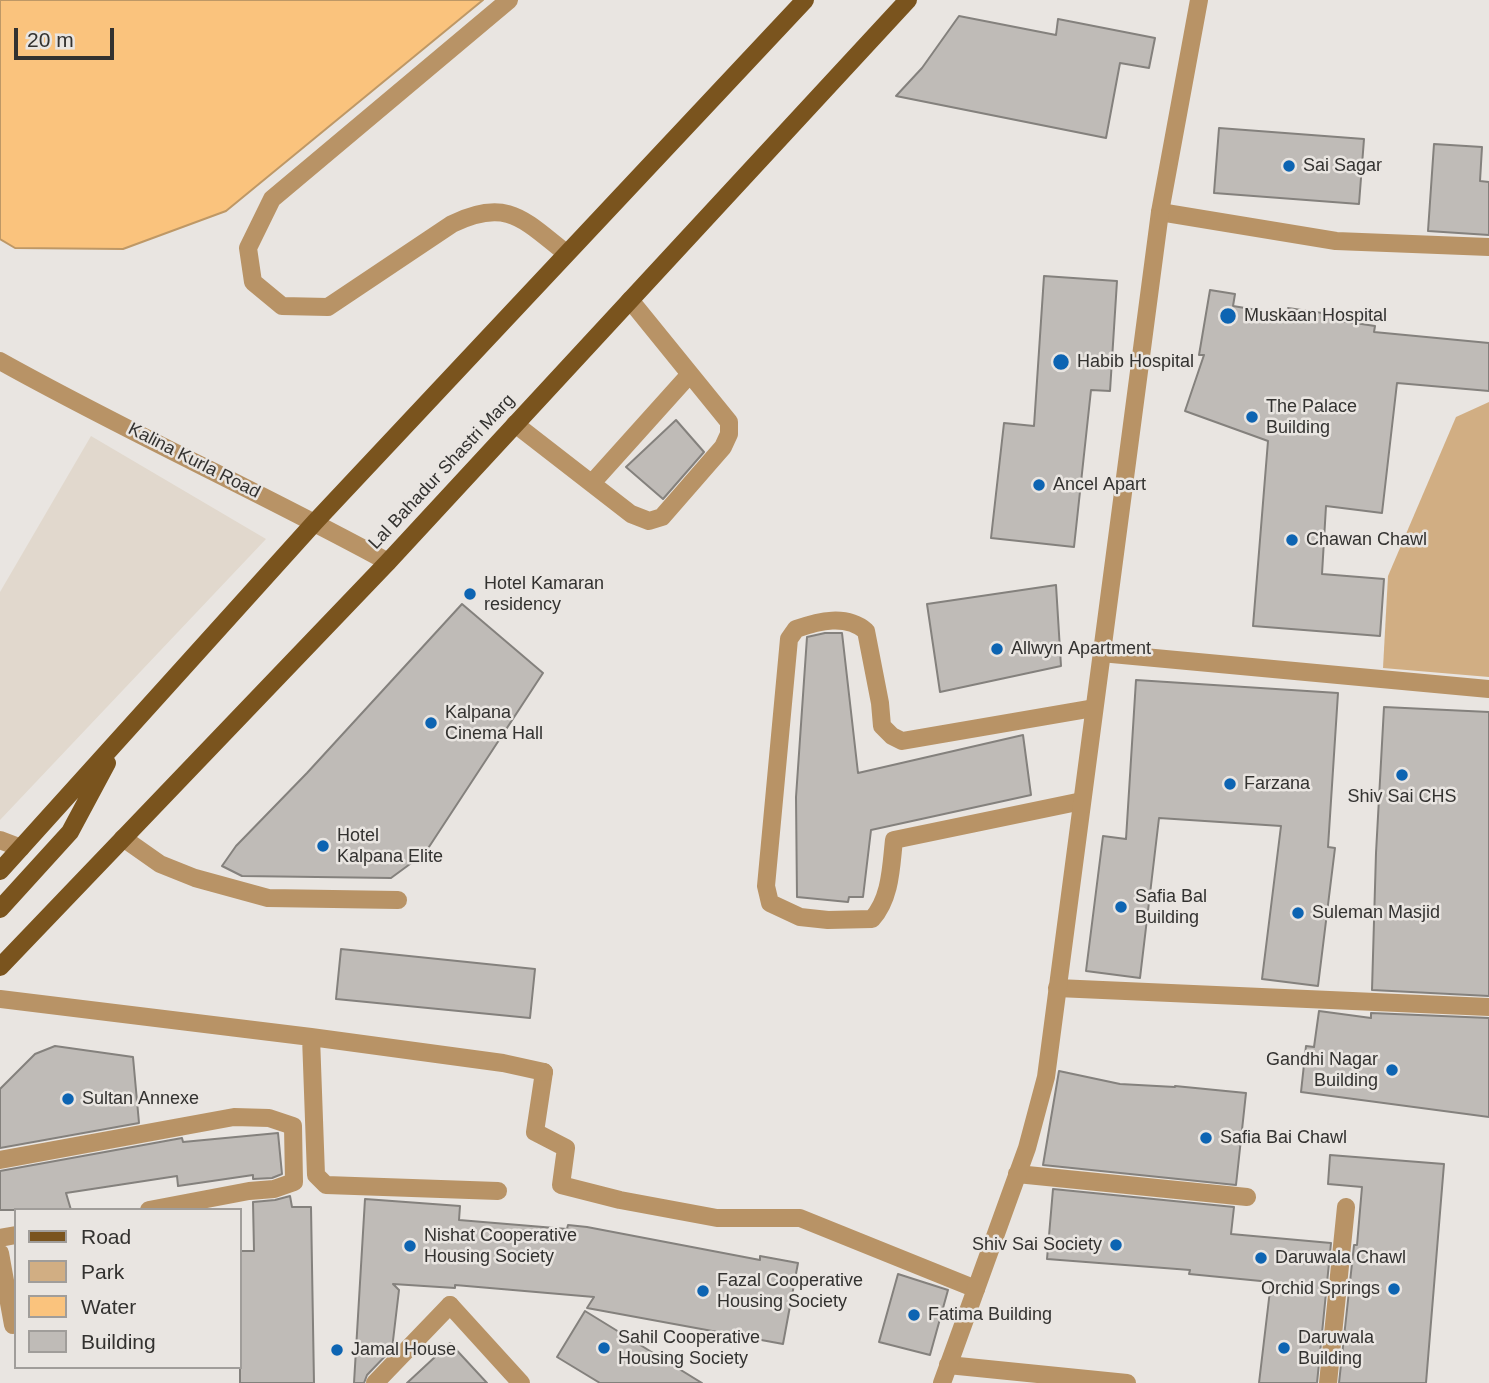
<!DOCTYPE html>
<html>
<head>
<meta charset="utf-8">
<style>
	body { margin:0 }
	#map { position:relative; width:1489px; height:1383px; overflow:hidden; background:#e9e5e1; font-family:Helvetica,sans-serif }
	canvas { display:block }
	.legend { position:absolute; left:14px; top:1208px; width:228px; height:161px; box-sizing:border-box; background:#e9e5e1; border:2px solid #a09d9a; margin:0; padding:9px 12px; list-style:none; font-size:21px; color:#333230 }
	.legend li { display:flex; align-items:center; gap:14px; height:35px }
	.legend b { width:35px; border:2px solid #a09d9a }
	.scale { position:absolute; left:14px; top:28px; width:100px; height:32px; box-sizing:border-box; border:4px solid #333230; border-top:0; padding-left:9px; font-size:21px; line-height:24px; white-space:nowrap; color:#333230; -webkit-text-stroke:5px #e9e5e1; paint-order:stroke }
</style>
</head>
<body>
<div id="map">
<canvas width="1489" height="1383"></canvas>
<ul class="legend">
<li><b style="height:9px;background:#7a541e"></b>Road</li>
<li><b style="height:19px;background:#d1ae83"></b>Park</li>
<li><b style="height:19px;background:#fac37d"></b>Water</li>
<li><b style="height:19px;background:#bfbbb7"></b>Building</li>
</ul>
<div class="scale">20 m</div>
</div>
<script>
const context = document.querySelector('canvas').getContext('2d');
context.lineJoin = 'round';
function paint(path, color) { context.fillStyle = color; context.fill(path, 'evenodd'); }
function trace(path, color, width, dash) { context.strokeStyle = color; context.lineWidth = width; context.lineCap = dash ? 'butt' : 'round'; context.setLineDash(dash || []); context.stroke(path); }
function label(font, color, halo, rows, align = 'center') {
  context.font = font + ' Helvetica,sans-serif'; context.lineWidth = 5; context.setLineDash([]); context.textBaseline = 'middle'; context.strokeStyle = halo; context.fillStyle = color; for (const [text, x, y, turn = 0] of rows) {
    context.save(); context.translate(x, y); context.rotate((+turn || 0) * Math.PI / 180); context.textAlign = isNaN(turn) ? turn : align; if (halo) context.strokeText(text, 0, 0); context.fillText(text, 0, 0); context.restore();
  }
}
paint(new Path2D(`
	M91,436L266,539L0,820V592Z`), '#e1d8cd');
paint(new Path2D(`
	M1489,402V677L1383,668L1388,576L1456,417Z`), '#d1ae83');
const water = new Path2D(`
	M0,0H483L226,211L123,249L15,248L0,239Z`);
paint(water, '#fac37d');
trace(water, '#be9866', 2);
const building = new Path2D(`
	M959,16L1056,35L1058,19L1155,38L1149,68L1120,63L1106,138L896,96L922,68Z
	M1219,128L1364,139L1359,204L1214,193Z
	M1434,144L1482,147L1480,181L1489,182V235L1428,231Z
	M1044,276L1117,281L1110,391L1091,390L1074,547L991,538L1004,423L1034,426Z
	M1210,290L1235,294L1233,306L1287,315L1288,308L1336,315L1335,320L1375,326L1374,332L1489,343V391L1397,383L1382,513L1326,506L1322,574L1384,579L1380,636L1253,626L1268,441L1185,411L1204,355H1199Z
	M676,420L704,452L663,499L626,467Z
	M1056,585L1061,666L940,692L927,604Z
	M462,604L543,673L425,853L391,878L242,876L222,866L236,846L307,773Z
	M825,633H842L858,773L1023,735L1031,795L871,830L863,897H849L848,902L797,897L796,797L807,637Z
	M1136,680L1338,693L1328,847L1335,848L1318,986L1262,979L1281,826L1159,818L1140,978L1086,971L1103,836L1126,839Z
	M1384,707L1489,712V996L1372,990L1376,853Z
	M341,949L535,969L530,1018L336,999Z
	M1319,1011L1371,1018V1013L1489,1018V1117L1301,1092L1306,1046L1314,1047Z
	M55,1046L133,1057L139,1123L0,1148V1089L35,1054Z
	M1059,1071L1120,1084L1175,1087V1086L1246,1093L1236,1185L1043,1165Z
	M278,1133L282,1174L272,1178L253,1179V1175L178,1186L177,1176L66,1193L71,1210H0V1171L182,1138L183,1142Z
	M1330,1155L1444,1164L1426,1383H1339L1354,1245H1357L1362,1187L1328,1184Z
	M1053,1189L1234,1207L1231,1234L1331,1243L1317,1383H1259L1271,1282L1189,1274L1190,1270L1047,1259Z
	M290,1196L292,1207H311L314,1383H240V1251H254L253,1202L275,1200Z
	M365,1199L460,1206L459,1220L567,1229L568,1225L587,1227L760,1260V1256L798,1263L783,1344L587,1308L594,1297L455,1285V1288L393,1284L399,1290L392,1349L367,1375L364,1383H354Z
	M898,1274L948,1290L930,1355L879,1342Z
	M585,1311L702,1383H600L557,1357Z
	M450,1343L487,1383H407Z`);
paint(building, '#bfbbb7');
trace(building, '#84817d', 2);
trace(new Path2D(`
	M509,0L272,199L248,248L253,282L282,306L328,307L452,224C507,197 524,220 566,253
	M515,424L631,514L649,521L662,517L723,447L729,434V422L630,300
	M592,483L690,374
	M1101,653L1489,689
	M1082,801L894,840C891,866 891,898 872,919L828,920L800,917L770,903L766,886L789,639L796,629C819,621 846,614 866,631L880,703L882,726L892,736L902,741L1094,708
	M544,1072L535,1132L566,1148L561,1185L620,1200L717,1218H800L976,1289
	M450,1305L521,1383
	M948,1365L1127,1383`), '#b89366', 18);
trace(new Path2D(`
	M1160,212L1336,241L1489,247
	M123,838L160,864L195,878L268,898L398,900
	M0,840L21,848
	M1057,988L1489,1007
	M0,999L311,1037L503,1063L544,1072
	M311,1037L316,1175L326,1185L498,1191
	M0,1160L234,1117L269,1118L293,1126L294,1182L274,1189L249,1191L149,1210
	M1017,1174L1247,1197
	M0,1238L16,1235
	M0,1253L13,1325
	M375,1383L450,1305
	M1328,1383L1346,1207`), '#b89366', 18);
trace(new Path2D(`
	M0,361C127,432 260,492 388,562
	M942,1383L1027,1148L1046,1077L1160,212L1199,0`), '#b89366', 18);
trace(new Path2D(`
	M0,871L315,522L805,0
	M0,909L70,832L107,763
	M0,967L388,562L908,0`), '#7a541e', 18);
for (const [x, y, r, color] of [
	[1289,166,7,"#0d64b2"],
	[1228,316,9,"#0d64b2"],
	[1061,362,9,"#0d64b2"],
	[1252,417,7,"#0d64b2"],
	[1039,485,7,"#0d64b2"],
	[1292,540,7,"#0d64b2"],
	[470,594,7,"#0d64b2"],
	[997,649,7,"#0d64b2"],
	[431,723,7,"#0d64b2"],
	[1402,775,7,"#0d64b2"],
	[1230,784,7,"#0d64b2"],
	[323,846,7,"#0d64b2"],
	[1121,907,7,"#0d64b2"],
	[1298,913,7,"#0d64b2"],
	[1392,1070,7,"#0d64b2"],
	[68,1099,7,"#0d64b2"],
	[1206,1138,7,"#0d64b2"],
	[1116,1245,7,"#0d64b2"],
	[410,1246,7,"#0d64b2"],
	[1261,1258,7,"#0d64b2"],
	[1394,1289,7,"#0d64b2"],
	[703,1291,7,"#0d64b2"],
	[914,1315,7,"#0d64b2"],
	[604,1348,7,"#0d64b2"],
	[1284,1348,7,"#0d64b2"],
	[337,1350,7,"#0d64b2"]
]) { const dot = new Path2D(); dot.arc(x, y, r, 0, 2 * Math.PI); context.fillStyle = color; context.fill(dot); trace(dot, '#e9e5e1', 2.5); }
label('18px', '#333230', '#e9e5e1', [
	["Sai Sagar",1303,166],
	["Muskaan Hospital",1244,316],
	["Habib Hospital",1077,362],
	["The Palace",1266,407],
	["Building",1266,428],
	["Ancel Apart",1053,485],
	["Chawan Chawl",1306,540],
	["Hotel Kamaran",484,584],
	["residency",484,605],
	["Allwyn Apartment",1011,649],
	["Kalpana",445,713],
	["Cinema Hall",445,734],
	["Farzana",1244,784],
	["Shiv Sai CHS",1402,797,"center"],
	["Hotel",337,836],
	["Kalpana Elite",337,857],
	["Safia Bal",1135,897],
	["Building",1135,918],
	["Suleman Masjid",1312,913],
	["Gandhi Nagar",1378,1060,"right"],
	["Building",1378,1081,"right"],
	["Sultan Annexe",82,1099],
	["Safia Bai Chawl",1220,1138],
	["Nishat Cooperative",424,1236],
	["Housing Society",424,1257],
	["Shiv Sai Society",1102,1245,"right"],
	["Daruwala Chawl",1275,1258],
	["Fazal Cooperative",717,1281],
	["Housing Society",717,1302],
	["Orchid Springs",1380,1289,"right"],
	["Fatima Building",928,1315],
	["Sahil Cooperative",618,1338],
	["Housing Society",618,1359],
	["Daruwala",1298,1338],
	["Building",1298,1359],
	["Jamal House",351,1350]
], 'left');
label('18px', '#333230', '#e9e5e1', [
	["Kalina Kurla Road",194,461,27],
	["Lal Bahadur Shastri Marg",442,472,-47]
]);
</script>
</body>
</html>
